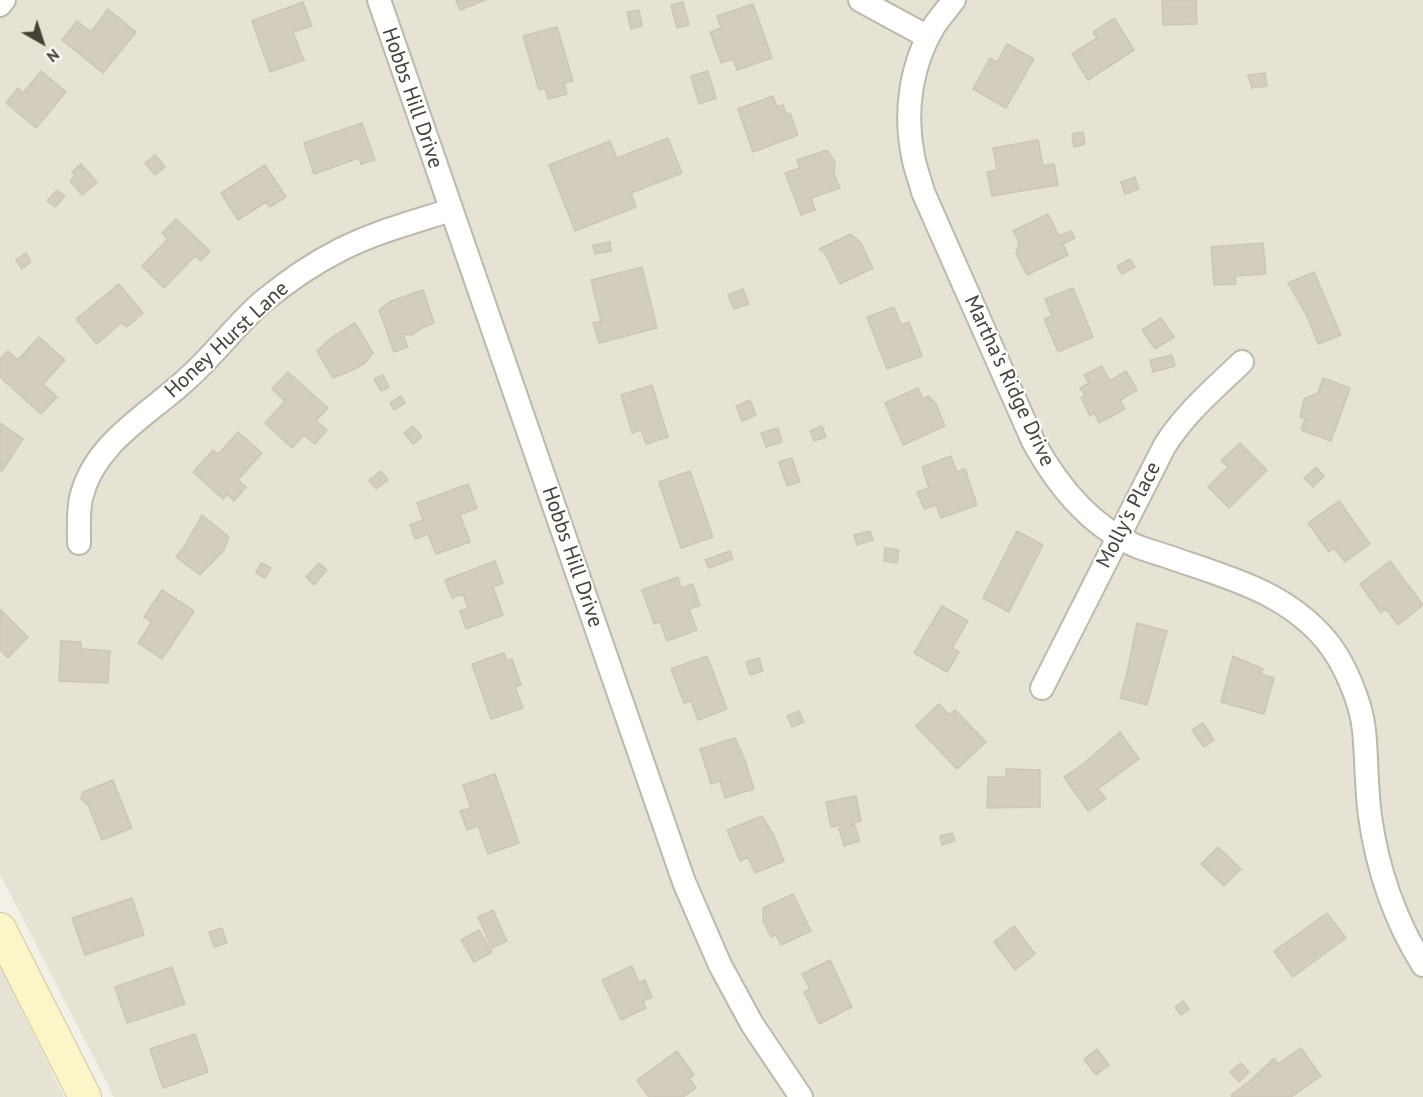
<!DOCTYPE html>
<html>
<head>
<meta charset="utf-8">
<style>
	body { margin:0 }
	#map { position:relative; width:1423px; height:1097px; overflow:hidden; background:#f2f0e7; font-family:"PT Sans",sans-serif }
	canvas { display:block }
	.north { position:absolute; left:12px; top:12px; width:60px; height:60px; -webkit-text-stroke:4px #fff; paint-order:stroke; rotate:141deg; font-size:16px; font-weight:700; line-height:24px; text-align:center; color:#454136 }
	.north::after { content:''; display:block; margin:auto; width:21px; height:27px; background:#454136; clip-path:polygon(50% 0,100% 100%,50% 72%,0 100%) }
</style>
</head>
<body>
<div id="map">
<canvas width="1423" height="1097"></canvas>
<div class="north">N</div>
</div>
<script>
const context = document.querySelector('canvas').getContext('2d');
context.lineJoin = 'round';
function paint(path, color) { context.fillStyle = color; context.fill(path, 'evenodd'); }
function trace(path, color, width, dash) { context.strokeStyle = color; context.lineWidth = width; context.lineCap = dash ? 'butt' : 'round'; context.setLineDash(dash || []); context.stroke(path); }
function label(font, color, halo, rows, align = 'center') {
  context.font = font + ' "PT Sans",sans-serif'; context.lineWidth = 4.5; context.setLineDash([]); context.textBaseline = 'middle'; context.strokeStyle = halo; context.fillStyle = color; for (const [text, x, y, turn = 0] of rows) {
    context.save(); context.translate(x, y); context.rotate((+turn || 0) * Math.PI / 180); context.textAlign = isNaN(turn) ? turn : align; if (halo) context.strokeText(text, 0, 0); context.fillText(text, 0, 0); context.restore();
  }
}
paint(new Path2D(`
	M0,0H1423V1097H114L0,874Z
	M0,966L64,1097H0Z`), '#e6e3d5');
const building = new Path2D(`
	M456,0H486L460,10Z
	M1162,0H1196L1197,24L1163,25Z
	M303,2L312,26L293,32L304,60L270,72L252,21Z
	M683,2L689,25L677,28L671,5Z
	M753,4L772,58L737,70L733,59L721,63L710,32L721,28L717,16Z
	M108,9L136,32L103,73L62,40L77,21L91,32Z
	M639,10L642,26L631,29L627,12Z
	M1114,18L1134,50L1088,80L1072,54L1097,38L1093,32Z
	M557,27L573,81L564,83L567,94L548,99L545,88L539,90L523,36Z
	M1007,44L1034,59L1006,108L973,89L990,58L997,62Z
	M41,71L66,92L36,128L6,103L18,88L23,93Z
	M708,71L716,98L699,104L691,76Z
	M1265,73L1267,86L1252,88L1248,75Z
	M773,96L777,107L783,105L786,114L790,113L798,135L753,152L738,109Z
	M362,123L375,160L361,164L359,158L314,174L304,143Z
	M1083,132L1085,144L1074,147L1072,134Z
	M668,138L682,173L631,193L636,207L575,231L549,165L610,141L617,158Z
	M1038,140L1043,166L1054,164L1058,185L992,196L987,172L997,170L993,148Z
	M827,150L835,162L834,173L840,188L811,198L815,210L801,215L785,173L800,168L797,160Z
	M155,155L165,167L155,175L145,163Z
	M81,164L97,182L82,195L70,181L75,176L72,172Z
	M265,165L286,197L270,207L266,202L238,220L221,193Z
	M1135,177L1139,189L1125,194L1121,182Z
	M57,190L65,196L55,207L47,201Z
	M1048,214L1059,236L1071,231L1075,238L1063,244L1068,255L1027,275L1016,254L1019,242L1013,231Z
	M176,219L210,251L201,261L195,256L164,288L142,266L168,239L162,233Z
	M851,234L861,243L873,268L840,284L825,253L819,249Z
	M610,242L611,251L595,254L593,245Z
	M1263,243L1266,274L1235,276L1236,284L1214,285L1211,247Z
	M26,253L31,262L22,269L16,260Z
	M1130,259L1135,267L1122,274L1117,266Z
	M642,267L657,328L599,343L593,323L601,321L591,280Z
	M1314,272L1341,335L1318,344L1307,316L1288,283Z
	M119,284L143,313L127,327L121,323L97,344L76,319Z
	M1073,288L1093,337L1058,352L1044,319L1052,316L1045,299Z
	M743,289L749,304L734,309L728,295Z
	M423,290L434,323L422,328L412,335L403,334L408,347L394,352L379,310L391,301Z
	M894,307L901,325L909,322L922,356L887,369L867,317Z
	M1161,318L1174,337L1155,349L1142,330Z
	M355,323L373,353L365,363L355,369L333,378L317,351L331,338Z
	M39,337L65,360L43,384L57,397L41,414L0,377V359L8,351L18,360Z
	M1172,355L1175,366L1153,372L1150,360Z
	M1102,366L1110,381L1126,371L1137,390L1120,400L1125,409L1099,423L1094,413L1090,416L1081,398L1085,395L1080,388L1089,383L1084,375Z
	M288,372L328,408L316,421L327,430L315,444L304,435L292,448L265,423L285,401L272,389Z
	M383,375L389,387L381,391L374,379Z
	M1323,378L1350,388L1331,441L1301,430L1305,419L1300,417L1304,399L1318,393Z
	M652,385L668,437L646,444L641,430L632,433L621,395Z
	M918,388L923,399L929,396L936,404L945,426L903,445L885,403Z
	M401,396L405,403L394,410L390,403Z
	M750,400L756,415L742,421L736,406Z
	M0,423L23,439L2,471L0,470Z
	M413,426L422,437L413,444L404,433Z
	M822,426L826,437L814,441L810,431Z
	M778,428L782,442L766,447L761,433Z
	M238,432L262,453L238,480L246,487L234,501L227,494L223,499L193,472L213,450L218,454Z
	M1240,443L1267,470L1229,508L1208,487L1228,467L1221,461Z
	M951,456L957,472L965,469L977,505L941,518L936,505L924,509L917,492L929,488L922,467Z
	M792,458L800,482L787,486L779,462Z
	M1316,467L1324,476L1313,487L1304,478Z
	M381,471L388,480L376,489L369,480Z
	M690,471L713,537L681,548L659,482Z
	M468,484L477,508L460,515L470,542L436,554L428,534L415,539L410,525L423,520L417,503Z
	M1339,501L1370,544L1345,562L1334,548L1329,552L1308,523Z
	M202,515L229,537L224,550L200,575L176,557L184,547Z
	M870,531L873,540L857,545L854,535Z
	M1017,531L1043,545L1009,612L983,598Z
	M885,548L899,550L897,563L884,561Z
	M730,551L733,559L709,568L705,560Z
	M495,561L503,583L493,587L503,615L466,629L460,611L468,608L463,594L452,598L445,580Z
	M1390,561L1423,605L1398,625L1386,609L1381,613L1360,584Z
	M261,563L271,568L265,578L256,573Z
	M319,563L327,570L314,585L306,577Z
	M678,577L681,588L693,584L700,606L689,609L697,630L667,641L660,622L654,624L642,590Z
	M162,590L194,611L162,659L138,643L152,622L144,617Z
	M942,606L968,621L952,648L959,652L947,672L914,653Z
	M0,609L28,637L8,658L0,650Z
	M1137,623L1167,631L1147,705L1120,698L1127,673Z
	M61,641L81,642V649L110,651L108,683L59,681Z
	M504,653L507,661L512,659L521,685L515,687L523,708L491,719L472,664Z
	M707,656L727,709L698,720L691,701L684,703L671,669Z
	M1233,656L1263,669L1261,674L1274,678L1264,714L1221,702Z
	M759,658L763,671L750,675L746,662Z
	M939,704L950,715L955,710L986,742L957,769L916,726Z
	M799,711L804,722L792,727L787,716Z
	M1203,723L1214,740L1204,747L1192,730Z
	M1120,732L1139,759L1098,789L1106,799L1088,811L1064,777L1082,765Z
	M735,738L745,760L754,789L725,798L720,781L711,784L700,749Z
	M1006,769L1040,770V807L987,808L988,777H1006Z
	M495,774L519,843L488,854L478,826L467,830L460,811L471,808L463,785Z
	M113,780L132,828L102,840L88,805L81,799L83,792Z
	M856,796L861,821L831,827L826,802Z
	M762,816L773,834L784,861L755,873L748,857L740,861L727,830Z
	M854,824L860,841L844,846L839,828Z
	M952,833L955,841L942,845L940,836Z
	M1218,847L1241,869L1224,886L1201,864Z
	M793,894L811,931L781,945L776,935L771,937L763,921V908Z
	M132,898L144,935L85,955L72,918Z
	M493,910L507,941L492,948L478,917Z
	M1327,913L1346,938L1293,977L1274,951Z
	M1014,926L1035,954L1015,970L994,942Z
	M222,928L227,943L214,947L209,932Z
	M479,930L492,952L474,962L461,940Z
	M830,960L852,1007L819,1024L804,992L810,989L802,974Z
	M632,966L639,983L645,980L652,997L643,1001L646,1008L621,1020L602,980Z
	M172,967L185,1004L127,1023L115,987Z
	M1183,1001L1189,1009L1181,1015L1175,1007Z
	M195,1034L208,1072L163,1088L150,1049Z
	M1301,1048L1321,1076L1291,1097H1232L1231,1095L1250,1081L1274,1058L1278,1064Z
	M1097,1049L1109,1065L1096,1075L1084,1059Z
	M677,1051L694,1075L689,1078L696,1088L683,1097H649L637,1080Z
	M1241,1063L1249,1072L1239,1082L1230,1072Z`);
paint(building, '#d3cdbd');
trace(building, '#cdc6b1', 1.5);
const street = new Path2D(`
	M379,0L684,882L720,965L752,1024L801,1097
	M860,0L928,37
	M954,0C948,8 940,17 934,26C911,64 904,112 913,156C915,168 920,180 923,192L1033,441C1057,485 1090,526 1136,546C1146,550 1157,553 1166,556C1225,577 1283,590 1325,639C1344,661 1361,702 1364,730C1367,759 1366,788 1370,816C1377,868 1395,921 1423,965
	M0,5L4,0
	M79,543C79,528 78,512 81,498C94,442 150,414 188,378C214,355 235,326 261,303C285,283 312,264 340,250C375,232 414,222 451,210
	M1042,688L1164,447C1184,414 1214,389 1242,362`);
const secondary = new Path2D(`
	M0,929L85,1097`);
trace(street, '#bdb9aa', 26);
trace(secondary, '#cfc899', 34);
trace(street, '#fff', 22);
trace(secondary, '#fbf5c8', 32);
label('21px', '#454136', '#fff', [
	["Hobbs Hill Drive",412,98,71],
	["Honey Hurst Lane",227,340,-43],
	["Martha's Ridge Drive",1009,381,65],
	["Molly's Place",1129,515,-63],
	["Hobbs Hill Drive",572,557,71]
]);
</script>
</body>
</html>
